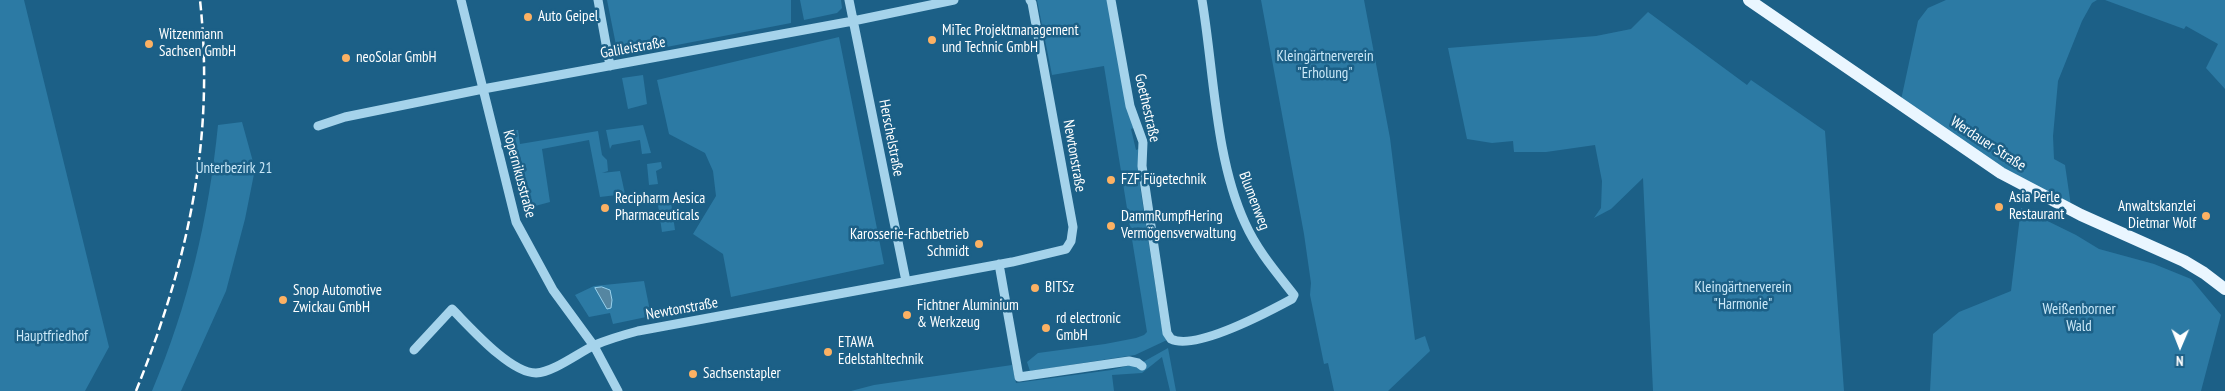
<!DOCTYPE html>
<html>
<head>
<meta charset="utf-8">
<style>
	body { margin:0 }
	#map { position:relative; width:2225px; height:391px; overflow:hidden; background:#1c6087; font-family:"PT Sans Narrow",sans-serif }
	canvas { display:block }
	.north { position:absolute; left:2155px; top:321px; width:50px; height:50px; -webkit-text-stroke:4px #1c6087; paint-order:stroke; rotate:181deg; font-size:14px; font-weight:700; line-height:20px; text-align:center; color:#fff }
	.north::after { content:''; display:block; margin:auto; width:18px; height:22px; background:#fff; clip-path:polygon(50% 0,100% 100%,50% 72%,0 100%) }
</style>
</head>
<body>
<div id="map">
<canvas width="2225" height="391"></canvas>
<div class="north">N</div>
</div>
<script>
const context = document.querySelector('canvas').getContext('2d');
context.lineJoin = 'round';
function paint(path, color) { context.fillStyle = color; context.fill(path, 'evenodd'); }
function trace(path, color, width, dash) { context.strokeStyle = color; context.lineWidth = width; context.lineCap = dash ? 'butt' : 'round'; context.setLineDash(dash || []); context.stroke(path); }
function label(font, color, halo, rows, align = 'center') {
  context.font = font + ' "PT Sans Narrow",sans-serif'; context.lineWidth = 5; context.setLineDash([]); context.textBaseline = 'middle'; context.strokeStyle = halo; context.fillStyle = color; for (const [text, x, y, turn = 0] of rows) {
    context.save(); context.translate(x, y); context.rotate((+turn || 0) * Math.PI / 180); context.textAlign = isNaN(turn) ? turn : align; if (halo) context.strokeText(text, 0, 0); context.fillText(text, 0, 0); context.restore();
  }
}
paint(new Path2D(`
	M0,0H24L109,347L85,391H0Z
	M607,0H791V23L625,55L616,45Z
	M800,0H841L842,8L837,13L804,20Z
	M1037,0H1108L1136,127L1131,129L1136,150L1141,148L1138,154V173L1161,323L1167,340L1135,355L1030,371L1027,362L1038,353L1105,344L1136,338L1144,335L1147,332L1104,66L1052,75Z
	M1261,0H1364L1390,138L1415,340L1425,336L1430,351L1388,391H1334L1328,363L1324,364L1310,295L1311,283L1304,234Z
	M1946,0H2097L2092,3L2082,21L2058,81L2053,136L2054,159L2065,165L2071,206L2042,194L1901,100L1918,21L1928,8Z
	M2105,0H2225V89L2206,68L2218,44L2186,26L2184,29Z
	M1648,12L1747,85L1751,80L1825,131L1844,391H1653L1643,178L1611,209L1594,218L1601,208L1602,181L1595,145L1546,152H1514L1513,141L1492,143L1467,139L1448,48L1596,36L1631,29Z
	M839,37L884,264L731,297L723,254L693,234L716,196L713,171L705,153L669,134L657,80Z
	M643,75L647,104L628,109L622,78Z
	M242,122L255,169L245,219L226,291L181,391H152C188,306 209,217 218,125Z
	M643,125L651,153L642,154L640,140L612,145L610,149L606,130Z
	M504,130H518L520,144L598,131L602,155L607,160L608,171L602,173L620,171L625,194L600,197L589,140L542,149L550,202L524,209Z
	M661,162L662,168L656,171L658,184L649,185L647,164Z
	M671,202L675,230L662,232L658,205Z
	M2021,208L2076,235L2099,249L2154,264L2191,279L2221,315L2201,391H1930L1933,334L1959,312L2011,291Z
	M644,281L651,316L613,324L610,313L589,317L575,295L594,286Z
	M1168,348L1176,391H1170L1162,357L1142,373L1112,375L1114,391H851L874,385L1012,365L1016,383L1111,370L1143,362Z`), '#2c7aa4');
const water = new Path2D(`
	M602,287L610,290L612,300L611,308L607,309L595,288Z`);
paint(water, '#5586a1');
trace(water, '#98d1ed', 1);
trace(new Path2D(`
	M461,0L516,222L553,290L594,346L618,391
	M598,0L610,66
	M849,0L906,281
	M1111,0L1130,106L1143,142L1142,166L1167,333L1171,339C1195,351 1268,312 1292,299L1294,295C1276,272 1257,250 1245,223C1215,158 1214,71 1202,0
	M318,126L345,117L483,89L853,21L954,0
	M999,264L1019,377L1129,361L1138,363L1142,366
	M414,350L452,309C470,327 510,373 536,373C554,372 578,353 595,345C609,339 623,335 638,331L1012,262L1066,249L1071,241L1073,227L1032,3L1030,0`), '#a5d3eb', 9);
trace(new Path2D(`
	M1749,0L2001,173L2081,215L2184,261L2204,273L2225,289`), '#eaf6ff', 12);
trace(new Path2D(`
	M136,391C188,262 215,140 200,0`), '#fff', 2.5, [9, 4]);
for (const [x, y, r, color] of [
	[528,17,5,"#fcb163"],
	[932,40,5,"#fcb163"],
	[149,44,5,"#fcb163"],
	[346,58,5,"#fcb163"],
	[1111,180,5,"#fcb163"],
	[1999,207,5,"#fcb163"],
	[605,208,5,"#fcb163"],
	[2206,216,5,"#fcb163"],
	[1111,226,5,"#fcb163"],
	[979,244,5,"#fcb163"],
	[1035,288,5,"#fcb163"],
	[283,300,5,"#fcb163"],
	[907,315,5,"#fcb163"],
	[1046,328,5,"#fcb163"],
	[828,352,5,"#fcb163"],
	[693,374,5,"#fcb163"]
]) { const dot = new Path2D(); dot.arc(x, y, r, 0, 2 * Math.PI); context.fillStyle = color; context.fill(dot); trace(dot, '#1c6087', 2); }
label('15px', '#fff', '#1c6087', [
	["Auto Geipel",538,17],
	["MiTec Projektmanagement",942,31],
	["und Technic GmbH",942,48],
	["Witzenmann",159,35],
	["Sachsen GmbH",159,52],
	["neoSolar GmbH",356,58],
	["FZF Fügetechnik",1121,180],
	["Asia Perle",2009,198],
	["Restaurant",2009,215],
	["Recipharm Aesica",615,199],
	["Pharmaceuticals",615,216],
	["Anwaltskanzlei",2196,207,"right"],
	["Dietmar Wolf",2196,224,"right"],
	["DammRumpfHering",1121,217],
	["Vermögensverwaltung",1121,234],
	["Karosserie-Fachbetrieb",969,235,"right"],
	["Schmidt",969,252,"right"],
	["BITSz",1045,288],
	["Snop Automotive",293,291],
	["Zwickau GmbH",293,308],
	["Fichtner Aluminium",917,306],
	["& Werkzeug",917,323],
	["rd electronic",1056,319],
	["GmbH",1056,336],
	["ETAWA",838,343],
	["Edelstahltechnik",838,360],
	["Sachsenstapler",703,374]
], 'left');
label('15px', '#fff', '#1c6087', [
	["Galileistraße",633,48,-10],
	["Goethestraße",1147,108,77],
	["Herschelstraße",891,138,79],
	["Werdauer Straße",1988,144,33],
	["Newtonstraße",1074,156,80],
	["Kopernikusstraße",519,174,75],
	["Blumenweg",1254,201,69],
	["Newtonstraße",682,309,-10]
]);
label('15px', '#cae8f8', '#1c6087', [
	["Kleingärtnerverein",1325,57],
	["\"Erholung\"",1325,74],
	["Unterbezirk 21",234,169],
	["Kleingärtnerverein",1743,288],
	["\"Harmonie\"",1743,305],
	["Weißenborner",2079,310],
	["Wald",2079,327],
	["Hauptfriedhof",52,337]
]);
</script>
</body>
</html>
